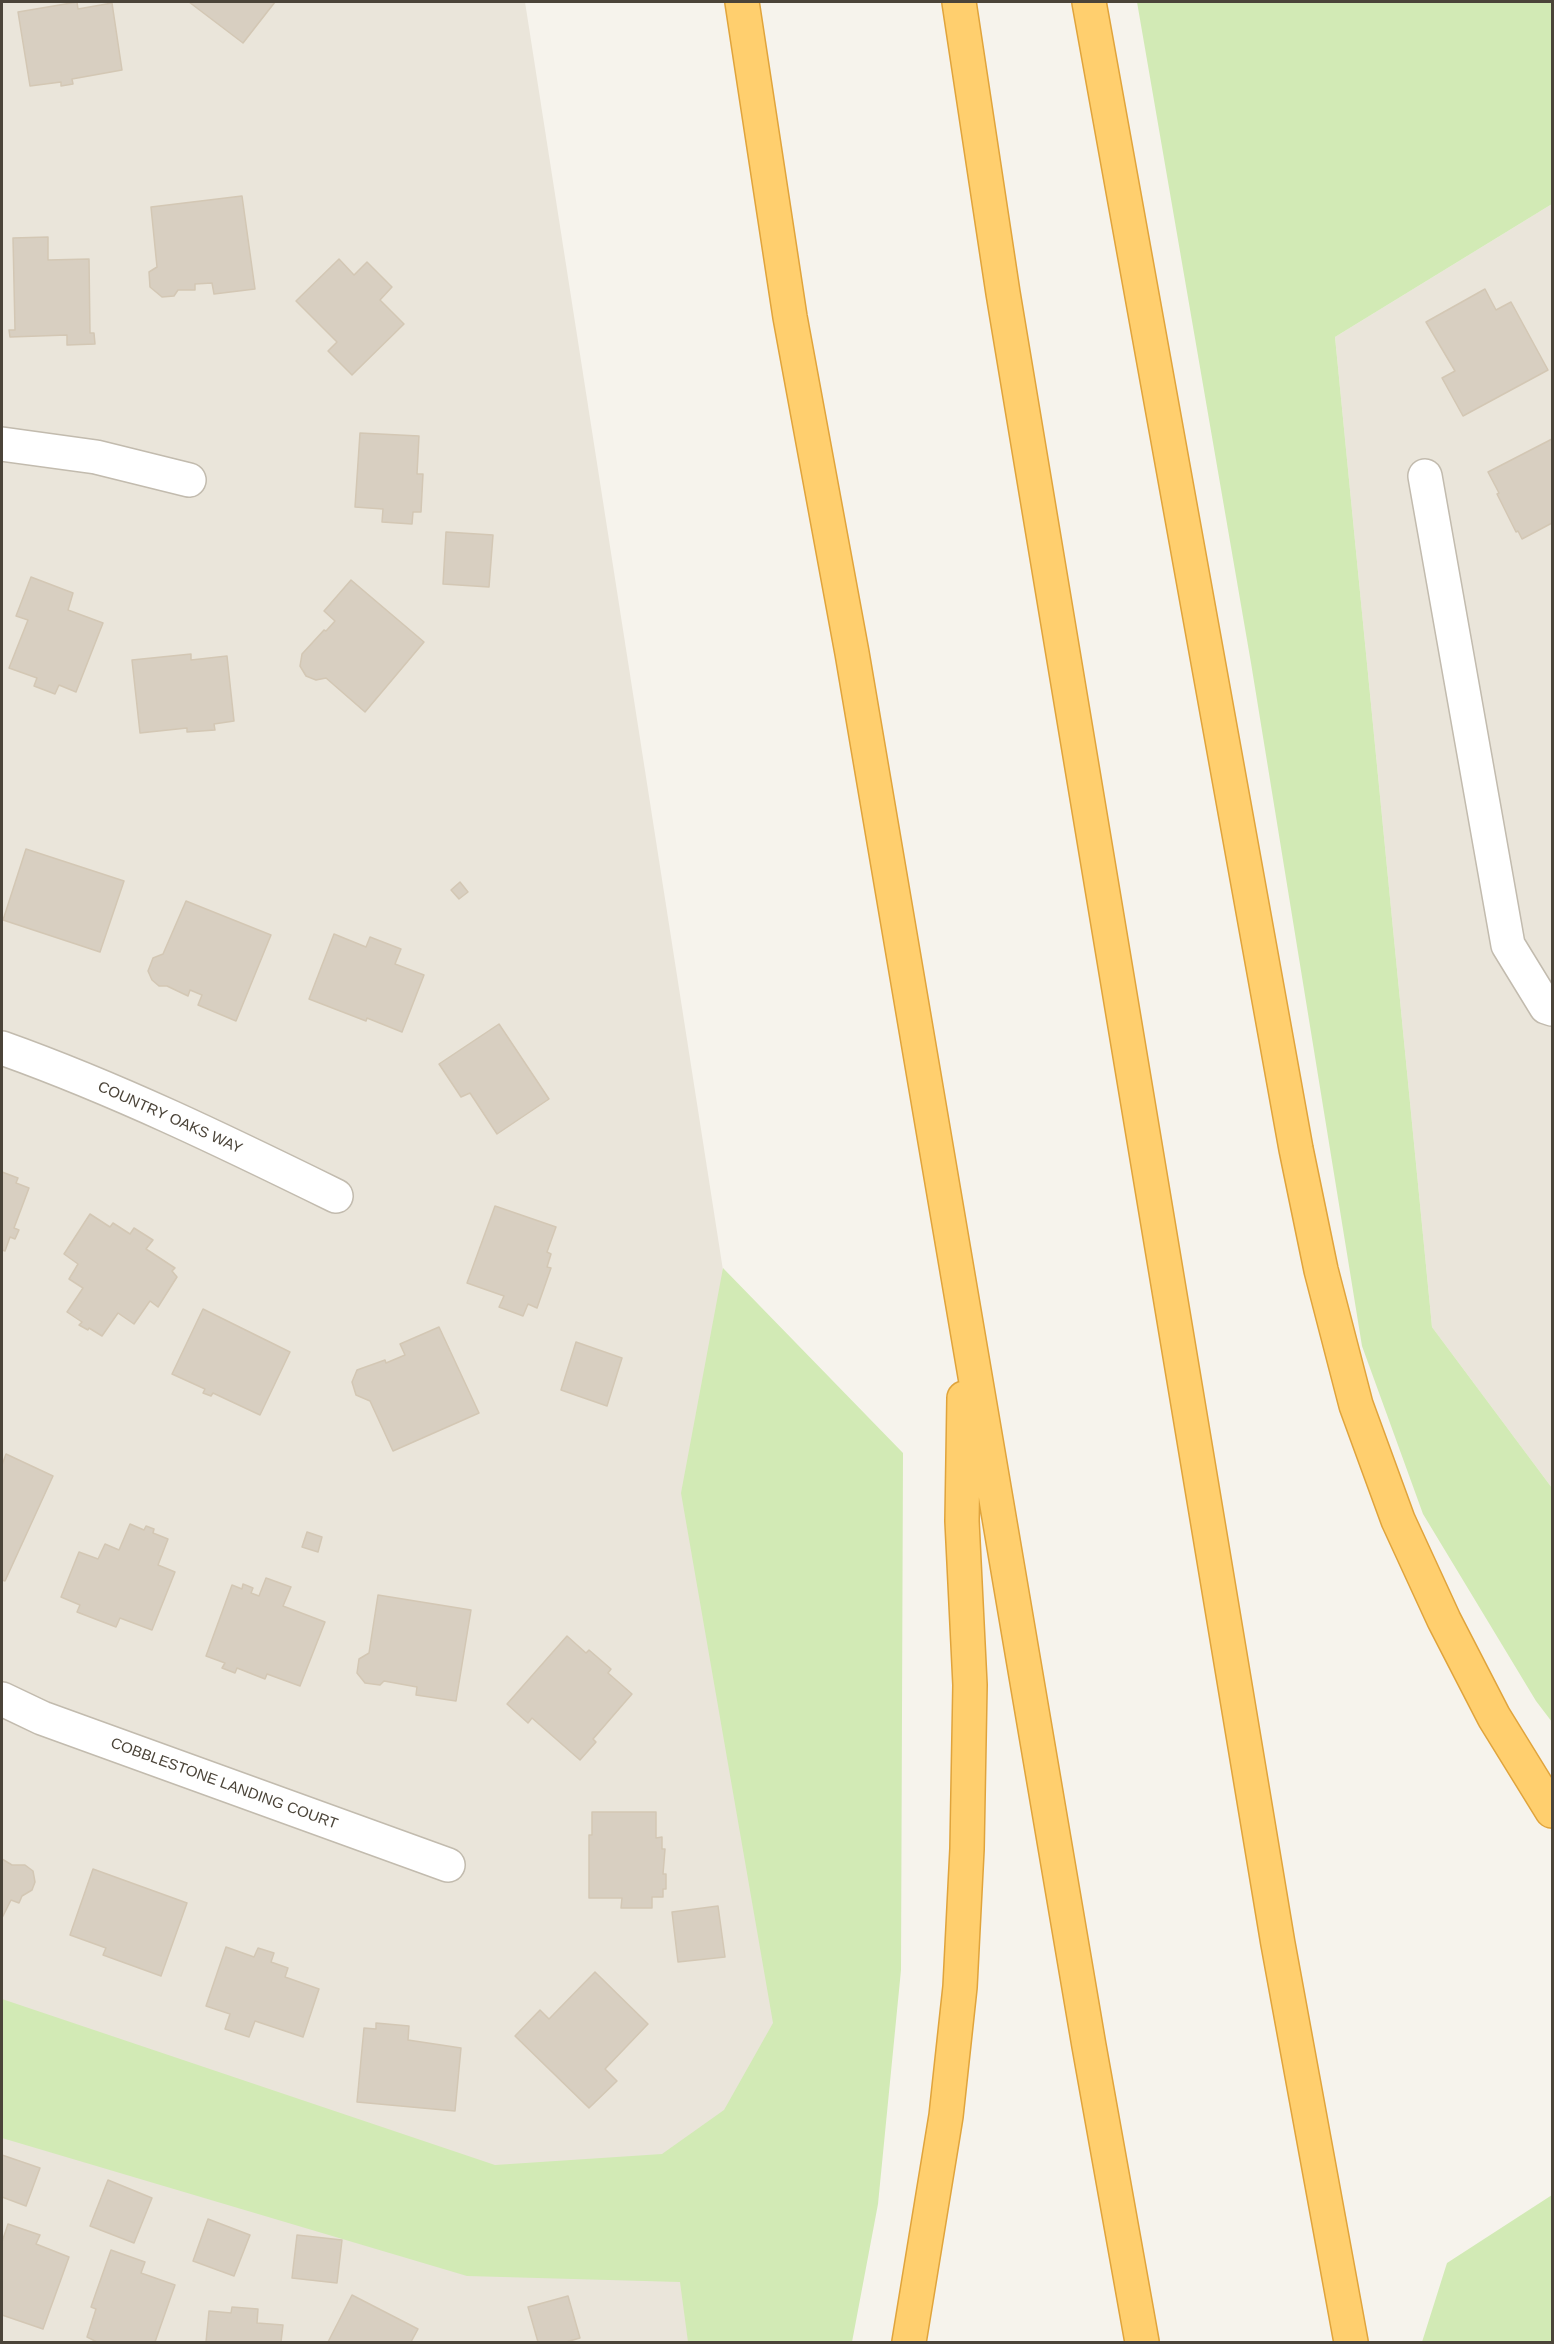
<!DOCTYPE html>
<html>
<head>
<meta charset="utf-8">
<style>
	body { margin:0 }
	#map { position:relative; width:1554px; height:2344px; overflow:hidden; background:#f6f3ec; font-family:Arial,sans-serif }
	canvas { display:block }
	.frame { position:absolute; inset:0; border:3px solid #4b4439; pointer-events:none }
</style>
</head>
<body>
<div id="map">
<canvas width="1554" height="2344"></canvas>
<div class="frame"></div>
</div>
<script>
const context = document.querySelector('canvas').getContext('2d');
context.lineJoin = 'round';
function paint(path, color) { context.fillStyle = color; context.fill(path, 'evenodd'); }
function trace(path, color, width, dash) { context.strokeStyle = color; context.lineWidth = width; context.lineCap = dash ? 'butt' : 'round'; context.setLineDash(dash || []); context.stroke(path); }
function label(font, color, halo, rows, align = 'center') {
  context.font = font + ' Arial,sans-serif'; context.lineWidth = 5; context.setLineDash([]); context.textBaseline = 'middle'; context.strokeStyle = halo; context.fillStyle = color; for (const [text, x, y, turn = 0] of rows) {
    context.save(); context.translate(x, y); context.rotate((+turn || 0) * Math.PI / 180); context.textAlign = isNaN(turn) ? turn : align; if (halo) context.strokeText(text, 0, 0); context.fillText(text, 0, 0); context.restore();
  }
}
paint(new Path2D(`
	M2,2H525L844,2045L715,2342H2Z
	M1552,204V1488L1432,1327L1335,337Z`), '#eae5da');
paint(new Path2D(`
	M1137,2H1552V204L1335,337L1432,1327L1552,1488V1722L1536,1701L1423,1514L1362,1346L1251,663Z
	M723,1268L903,1453L901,1970L878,2204L852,2342H688L680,2282L467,2276L2,2138V1999L495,2165L662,2154L724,2110L773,2023L681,1493Z
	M1552,2195V2342H1422L1447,2263Z`), '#d2eab5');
const building = new Path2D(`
	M77,2L78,9L112,3L122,70L72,79L73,84L61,86V82L30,86L18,12Z
	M189,2H275L243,43Z
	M242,196L255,289L214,294L212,283L195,284V290H178L174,296L162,297L150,287L149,272L157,267L151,207Z
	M48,237V260L89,259L90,333H94L95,344L67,345V335L10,337L9,330H15L13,238Z
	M339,259L354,275L367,262L392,287L380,300L404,324L352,375L328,351L337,342L296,301Z
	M1485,289L1496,310L1511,302L1548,370L1463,416L1442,378L1455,371L1426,322Z
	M360,433L419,436L417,474H423L421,512H413L412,524L382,522L383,509L355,507Z
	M1552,439V523L1522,539L1518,531L1516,532L1497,494L1499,493L1488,472Z
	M446,532L493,535L489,587L443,584Z
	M31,577L73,593L68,610L103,623L76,692L59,685L55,694L34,686L37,678L9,668L28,620L16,616Z
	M351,580L424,642L365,712L326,678L316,680L306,676L300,666L302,654L324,630L326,631L335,621L324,611Z
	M191,654V660L227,656L234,721L214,724L215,730L187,732V728L140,733L132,660Z
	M26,849L124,881L100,952L3,920Z
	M460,882L468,892L459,899L451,890Z
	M186,901L271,935L236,1021L198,1005L202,995L190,990L188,996L167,986H159L152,980L148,971L153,958L163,954Z
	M334,934L366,947L370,937L401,949L395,964L424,975L402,1032L367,1018L366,1021L309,999Z
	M499,1024L549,1099L497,1134L470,1093L461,1097L439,1064Z
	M2,1172L18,1178L16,1183L29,1188L14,1228L19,1230L15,1239L10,1237L5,1251L2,1250Z
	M495,1206L556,1227L547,1252L551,1254L547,1267L551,1268L537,1308L528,1304L523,1316L499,1307L504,1296L467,1283Z
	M90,1214L110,1227L113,1223L130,1234L134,1228L153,1240L146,1249L175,1268L172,1271L177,1277L158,1307L150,1301L134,1324L118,1313L102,1336L89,1328L88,1330L79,1325L82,1322L67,1312L83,1288L69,1279L78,1264L64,1254Z
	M203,1309L290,1352L260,1415L213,1393L211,1396L203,1393L205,1389L172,1374Z
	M439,1327L479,1413L393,1451L370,1401L356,1395L352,1382L357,1370L385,1360L386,1363L405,1355L400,1344Z
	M576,1342L622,1358L607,1406L561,1390Z
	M6,1454L53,1476L5,1581L2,1580V1465Z
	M130,1524L144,1530L146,1526L154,1529L153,1533L168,1539L158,1565L175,1572L152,1630L120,1618L116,1627L77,1612L80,1605L61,1597L79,1552L98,1559L105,1544L119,1550Z
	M307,1532L322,1537L318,1552L302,1547Z
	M266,1578L291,1587L283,1606L325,1622L300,1686L267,1674L265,1679L237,1668L235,1673L222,1668L225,1663L206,1656L232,1585L242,1589L243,1584L253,1588L251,1593L259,1596Z
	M378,1595L471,1610L456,1701L416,1695L417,1687L384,1681L380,1685L365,1683L357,1673L359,1659L369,1653Z
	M567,1636L586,1653L589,1650L611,1669L608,1673L632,1694L593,1739L596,1742L580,1760L532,1718L528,1723L507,1704Z
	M592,1812H656V1838L662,1837V1849H665L663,1874H666V1889H663V1897H652V1908H621L622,1898H589V1835H592Z
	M2,1859L12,1865H25L33,1871L35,1882L32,1890L22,1896L19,1903L11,1900L2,1918Z
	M93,1869L187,1903L161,1976L103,1955L106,1948L70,1935Z
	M718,1906L725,1957L678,1962L672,1912Z
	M226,1947L254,1957L258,1948L274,1953L271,1962L288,1968L285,1977L319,1989L303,2037L255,2021L249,2037L225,2029L230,2014L206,2006Z
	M595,1972L648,2024L605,2069L617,2081L589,2108L515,2036L540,2010L549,2019Z
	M376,2023L409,2026L408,2040L461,2048L455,2111L357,2102L364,2028L376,2029Z
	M2,2155L40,2168L26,2206L2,2197Z
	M108,2180L152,2198L134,2243L90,2226Z
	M208,2219L250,2235L234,2276L193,2261Z
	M8,2224L40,2235L36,2244L69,2257L43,2329L2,2315V2242Z
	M297,2235L342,2240L337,2283L292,2278Z
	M111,2250L145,2262L141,2273L175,2285L155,2342H97L87,2337L96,2309L91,2307Z
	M352,2295L418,2329L411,2342H328Z
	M568,2296L580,2338L566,2342H538L528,2307Z
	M232,2307L258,2309L257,2323L283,2325L281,2342H206L209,2311L231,2313Z`);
paint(building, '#d8cfc1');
trace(building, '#d3c7b4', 1.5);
const minor = new Path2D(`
	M2,444L96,457L189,480
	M1425,476L1508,945L1546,1007L1552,1009
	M2,1048C117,1089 226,1142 336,1196
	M2,1699L42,1718L448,1865`);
const highway = new Path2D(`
	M742,2L790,317L852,653L1089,2046L1142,2342
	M959,2L1003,293L1278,1944L1351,2342
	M1089,2L1296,1149L1321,1270L1356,1405L1398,1520L1444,1620L1494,1717L1552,1811
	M909,2342L946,2116L960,1987L967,1849L970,1685L962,1521L964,1398`);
trace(minor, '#c2bbae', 36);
trace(highway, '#e0a43c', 36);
trace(minor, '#fff', 33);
trace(highway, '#ffcf6e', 33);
label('15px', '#4b4439', '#fff', [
	["COUNTRY OAKS WAY",170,1118,24],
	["COBBLESTONE LANDING COURT",224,1784,20]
]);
</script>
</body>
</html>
